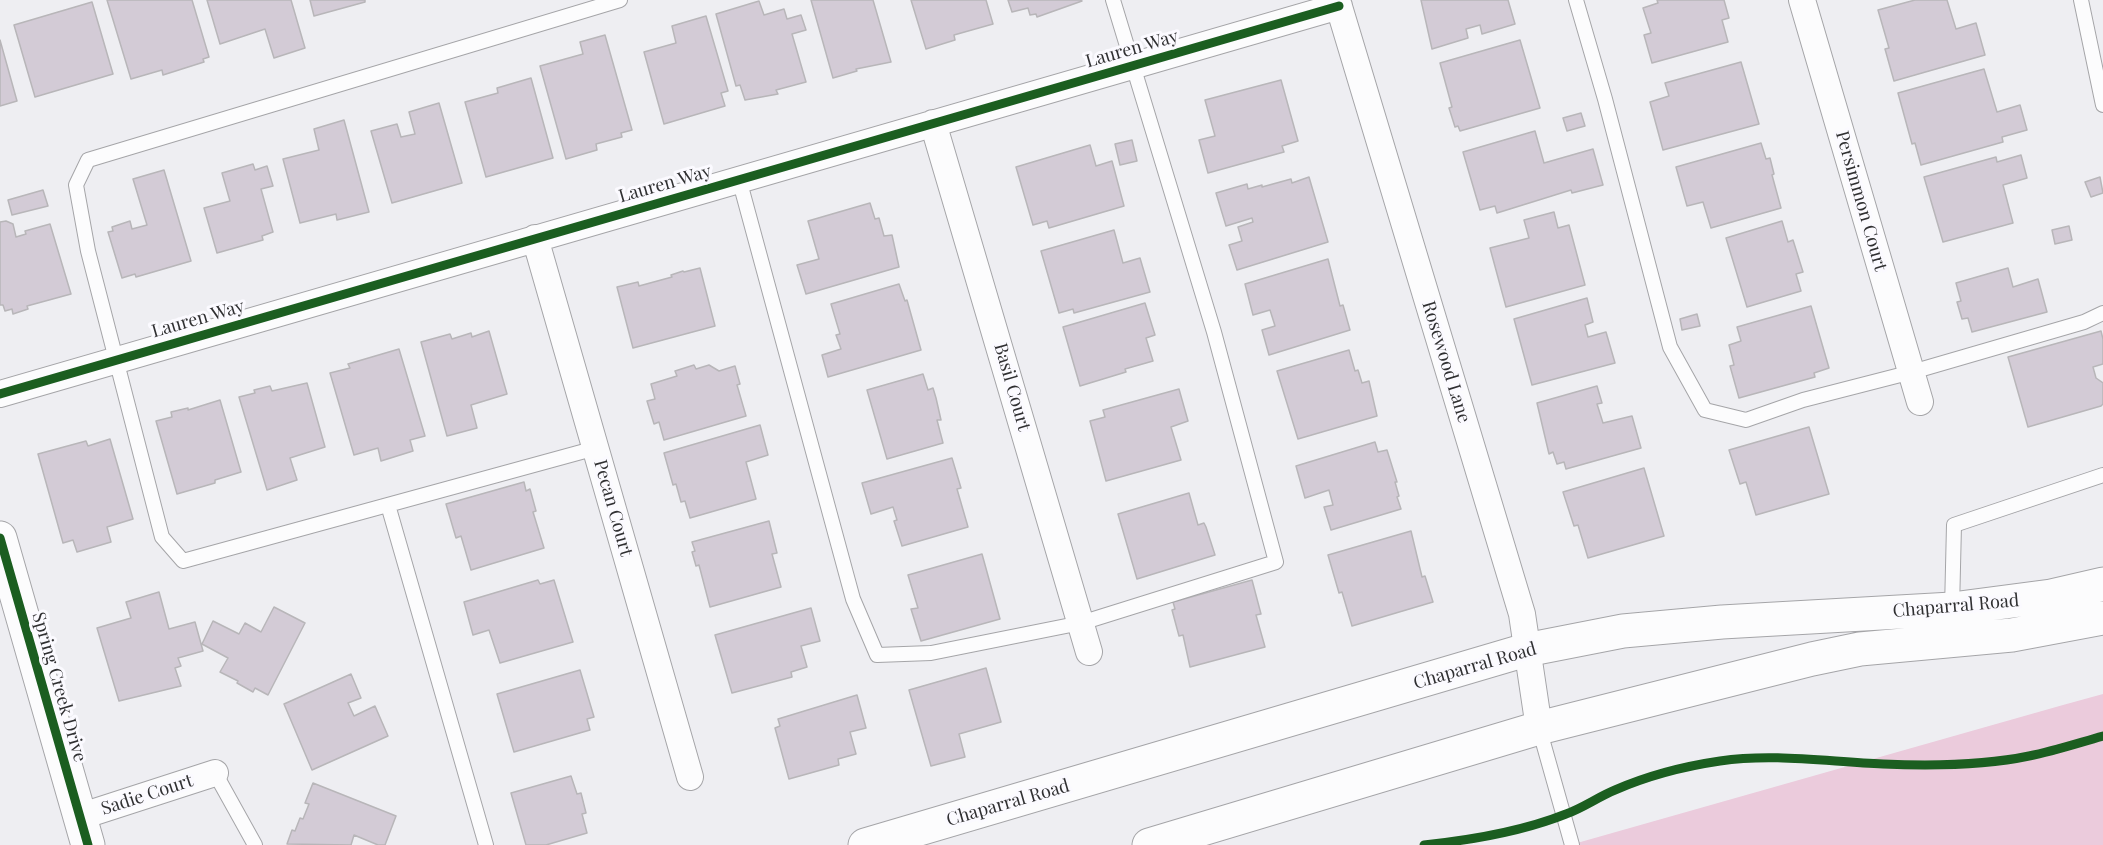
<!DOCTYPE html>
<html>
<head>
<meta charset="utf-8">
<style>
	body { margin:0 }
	canvas { display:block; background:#eeeef2 }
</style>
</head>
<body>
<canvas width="2103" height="845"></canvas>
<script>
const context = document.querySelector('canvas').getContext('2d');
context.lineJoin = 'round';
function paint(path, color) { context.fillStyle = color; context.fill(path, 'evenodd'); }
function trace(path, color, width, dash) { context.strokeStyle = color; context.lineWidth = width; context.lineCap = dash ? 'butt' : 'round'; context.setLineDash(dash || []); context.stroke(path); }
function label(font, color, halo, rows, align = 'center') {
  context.font = font + ' "Playfair Display",serif'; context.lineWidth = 6; context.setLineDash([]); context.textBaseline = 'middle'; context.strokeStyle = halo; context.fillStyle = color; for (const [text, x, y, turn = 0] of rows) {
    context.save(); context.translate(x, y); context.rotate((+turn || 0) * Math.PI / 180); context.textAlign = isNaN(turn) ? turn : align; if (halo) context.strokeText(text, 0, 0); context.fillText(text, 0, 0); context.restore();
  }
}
paint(new Path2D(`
	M2103,694V845H1570L2063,705Z`), '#ebcbdc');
const building = new Path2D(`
	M107,0H192L209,57L203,59L204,62L163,75L162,70L131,79Z
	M207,0H291L305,48L274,58L265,29L220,44Z
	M310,0H365V2L314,16Z
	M811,0H873L891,62L856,69L857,71L833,78Z
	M911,0H986L993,24L954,35L955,40L926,49Z
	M1008,0H1081L1082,1L1037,17L1036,14L1030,15L1028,8L1012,12Z
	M1421,0H1508L1515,24L1482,34L1480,25L1466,29L1468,38L1432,49Z
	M1657,0H1724L1729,18L1722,20L1728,42L1652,63L1644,35L1651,33L1643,8L1658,3Z
	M1915,0H1947L1956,29L1976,23L1985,55L1894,81L1885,49L1889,48L1878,10Z
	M759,1L764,15L784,9L787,19L801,15L806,30L792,34L806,82L776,90L778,94L745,100L740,85L736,86L716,14Z
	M92,2L113,74L35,97L14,25Z
	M706,16L728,91L721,93L725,106L664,124L644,52L676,43L672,26Z
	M605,35L632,130L621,133L622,137L596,144L597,150L566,159L540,66L583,54L580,42Z
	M0,40L17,101L0,106Z
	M1520,40L1540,108L1460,131L1458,126L1455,127L1449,108L1452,107L1440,63Z
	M1741,62L1759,124L1663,150L1650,102L1669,96L1665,83Z
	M1984,69L1997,112L2020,105L2027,130L2002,137L2003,142L1921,165L1915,143L1912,144L1898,93Z
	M531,78L553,158L486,177L465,102L498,93L497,88Z
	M1281,80L1298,141L1282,146L1284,152L1208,173L1199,140L1215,136L1205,100Z
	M439,103L462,183L392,203L371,131L397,124L401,137L415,134L409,112Z
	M1581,113L1585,126L1567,131L1563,118Z
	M344,120L369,212L337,220L336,214L300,223L283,159L319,150L314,129Z
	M1535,131L1544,163L1593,149L1603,185L1572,193L1571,190L1497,213L1495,206L1480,210L1463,152Z
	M1132,140L1137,161L1120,165L1115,144Z
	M1761,143L1766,159L1770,158L1774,174L1772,175L1781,208L1711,228L1703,202L1687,206L1676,167Z
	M1090,145L1096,166L1112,161L1124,206L1049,228L1047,221L1033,225L1016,167Z
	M2021,155L2027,178L2003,185L2013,223L1943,242L1924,177L1996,157L1997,162Z
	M253,164L255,170L267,166L273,186L261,189L273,232L262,236L263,240L217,253L204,208L230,201L222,173Z
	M164,170L191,261L136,277L135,274L122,278L108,232L113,231L112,227L130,221L132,229L147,225L133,179Z
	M1309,177L1328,242L1237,270L1229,245L1242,241L1238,227L1253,222L1252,218L1226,226L1216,193L1247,184L1248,189L1262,185V187L1291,179L1292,183Z
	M2100,177L2103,193L2091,197L2085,182Z
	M43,190L48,206L12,215L8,200Z
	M870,203L875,219L879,218L884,236L892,235L899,267L806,294L797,265L819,259L808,221Z
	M1554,212L1558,228L1569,225L1585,285L1506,307L1490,248L1529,238L1524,220Z
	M6,221L13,224L16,237L26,234L25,231L50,224L71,294L27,306L28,309L13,314L12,309L5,311L3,305H0V222Z
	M1782,221L1788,242L1793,240L1803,272L1796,274L1801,291L1747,307L1726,238Z
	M2069,226L2072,240L2055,244L2052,230Z
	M1114,230L1123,263L1140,258L1150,292L1074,313L1073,309L1059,313L1041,251Z
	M1328,259L1340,306L1343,305L1350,330L1269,355L1262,330L1275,326L1270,310L1253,315L1245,284Z
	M700,268L715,326L633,348L617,287L638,282L639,286L672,277L671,275L683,271L684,272Z
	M2008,268L2013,287L2038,279L2047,312L1972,332L1968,318L1962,319L1957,302L1961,301L1956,283Z
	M899,284L905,301L907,300L921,350L828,377L822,355L841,349L836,335L840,334L831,304Z
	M1587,298L1593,322L1585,325L1588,337L1606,332L1615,363L1532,385L1514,319Z
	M1145,303L1155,335L1146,338L1153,361L1125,369L1126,372L1080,386L1063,327Z
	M1811,306L1829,368L1814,373L1815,377L1739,398L1730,366L1734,365L1729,345L1741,341L1737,327Z
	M1697,314L1700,326L1682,330L1680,319Z
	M489,331L507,394L471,405L477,428L447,436L421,342L450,334L452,339L471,333L472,337Z
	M2101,331L2103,339V364L2093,367L2096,378L2103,383V404L2101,406L2028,427L2008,357Z
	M399,349L425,436L410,440L413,451L381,461L378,448L354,455L330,373L350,368L348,364Z
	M1349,350L1355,371L1358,370L1362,383L1369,381L1377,416L1298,439L1277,371Z
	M694,365L696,369L709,365L719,371L735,366L740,384L737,385L746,416L664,440L659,422L654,424L647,401L655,399L651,384L677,376L675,371Z
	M923,374L928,390L933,388L936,398L941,420H937L943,443L887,459L867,390Z
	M307,383L325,447L290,458L297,480L267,490L239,397L255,393L254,390L270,386L272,391Z
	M1597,386L1602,403L1597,404L1603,423L1632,416L1641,448L1566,469L1564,462L1557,464L1553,452L1549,454L1537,403Z
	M1179,389L1188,421L1171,427L1181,460L1106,481L1090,421L1105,417L1103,410Z
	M220,400L241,472L215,480V483L177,494L156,421L172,417L171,412L188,408V410Z
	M760,425L768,455L746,462L756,499L690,518L685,501L681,502L676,484L673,485L664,453Z
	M1809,427L1829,494L1756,515L1746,482L1740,484L1729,450Z
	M110,439L133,519L107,527L111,542L77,552L73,540L63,543L38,454L86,441L88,446Z
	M1375,442L1378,452L1387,450L1397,482H1395L1399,496L1397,497L1401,509L1331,530L1324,507L1333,505L1329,490L1305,498L1296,466Z
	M952,458L961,488L957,489L968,527L902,546L894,521L897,520L893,507L871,514L862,483Z
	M1644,468L1664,536L1588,558L1578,525L1574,526L1563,492Z
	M524,482L526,491L530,489L536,511L533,512L544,548L471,570L461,536L456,538L446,504Z
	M1189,493L1198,525L1204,523L1206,527L1215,555L1137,579L1118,514Z
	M769,521L777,553L772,554L781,587L710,607L699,565L696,566L692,552L695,551L692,542Z
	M1411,531L1422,577L1425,576L1433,602L1352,626L1342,592L1339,593L1328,555Z
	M982,554L1000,619L921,641L911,609L918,608L908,575Z
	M538,580L540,584L554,580L573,642L500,663L489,630L473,635L464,602Z
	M1252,580L1261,614L1256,615L1265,647L1190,667L1183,635L1179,636L1172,610L1175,609L1173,602Z
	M159,592L169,629L195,622L203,651L178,658L181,666L175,668L181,686L119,701L97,628L131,618L126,602Z
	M274,607L305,623L268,695L255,688L253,692L237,683L238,681L220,672L228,658L202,644L213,621L239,634L245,623L261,632Z
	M811,608L820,641L801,646L807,667L791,672L792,677L732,693L715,635Z
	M986,668L1001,722L959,734L965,757L931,766L909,690Z
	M580,670L594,717L587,719L590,730L514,752L497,694Z
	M351,674L361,698L348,703L354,716L375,706L388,736L312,770L284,704Z
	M857,695L866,728L850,732L856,754L838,759L839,765L789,779L775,728L780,726L778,719Z
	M571,776L577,794L581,793L586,813L582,814L587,833L546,845H526L511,793Z
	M313,783L396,816L385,845H378L354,835L351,845L287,844L292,830L295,831L300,818L303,819L309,804L305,803Z`);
paint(building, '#d3cbd6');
trace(building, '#b8b6b9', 1.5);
const lane = new Path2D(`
	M1576,0L1605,99L1670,347L1705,410L1746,420L1803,400L1912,372L2084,322L2103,313
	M2081,0L2103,105
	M739,179L853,599L877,655L931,653L1081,623L1276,562L1214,332L1113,0
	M596,448L183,561L162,537L88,251L76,185L88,160L620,0
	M388,505L486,845
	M1952,609L1954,525L2103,475
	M1539,728L1572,845
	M215,773L255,845`);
const street = new Path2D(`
	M1337,0L1522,614L1539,728
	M1802,0L1920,402
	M933,123L1089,652
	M535,238L690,777
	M0,394L1339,6
	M79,817L215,773`);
const secondary = new Path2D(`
	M0,538L88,845
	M865,845L1526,650L1623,631L1722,622L1952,609L2051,596L2103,584
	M1149,845L1539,728L1812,659L1860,649L2012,635L2103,618`);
trace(lane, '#a5a5a8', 16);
trace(street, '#a5a5a8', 28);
trace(secondary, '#a5a5a8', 35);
trace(lane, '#fcfcfd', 14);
trace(street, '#fcfcfd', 26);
trace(secondary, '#fcfcfd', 33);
trace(new Path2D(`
	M0,394L1339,6
	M0,538L88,845
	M1424,845C1472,840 1521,832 1566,814C1583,808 1598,797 1615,790C1647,776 1686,766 1720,761C1774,753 1829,762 1883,764C1931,766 1982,766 2029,756C2054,751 2078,743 2103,736`), '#1b5e20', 9);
label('18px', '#303032', '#fbfaff', [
	["Lauren Way",1132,49,-16],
	["Lauren Way",665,184,-16],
	["Persimmon Court",1861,201,74],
	["Lauren Way",198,319,-16],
	["Rosewood Lane",1446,362,73],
	["Basil Court",1012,387,74],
	["Pecan Court",613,508,74],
	["Chaparral Road",1956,606,-5],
	["Chaparral Road",1475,666,-16],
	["Spring Creek Drive",59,687,74],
	["Sadie Court",147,795,-18],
	["Chaparral Road",1008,803,-16]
]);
</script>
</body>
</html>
